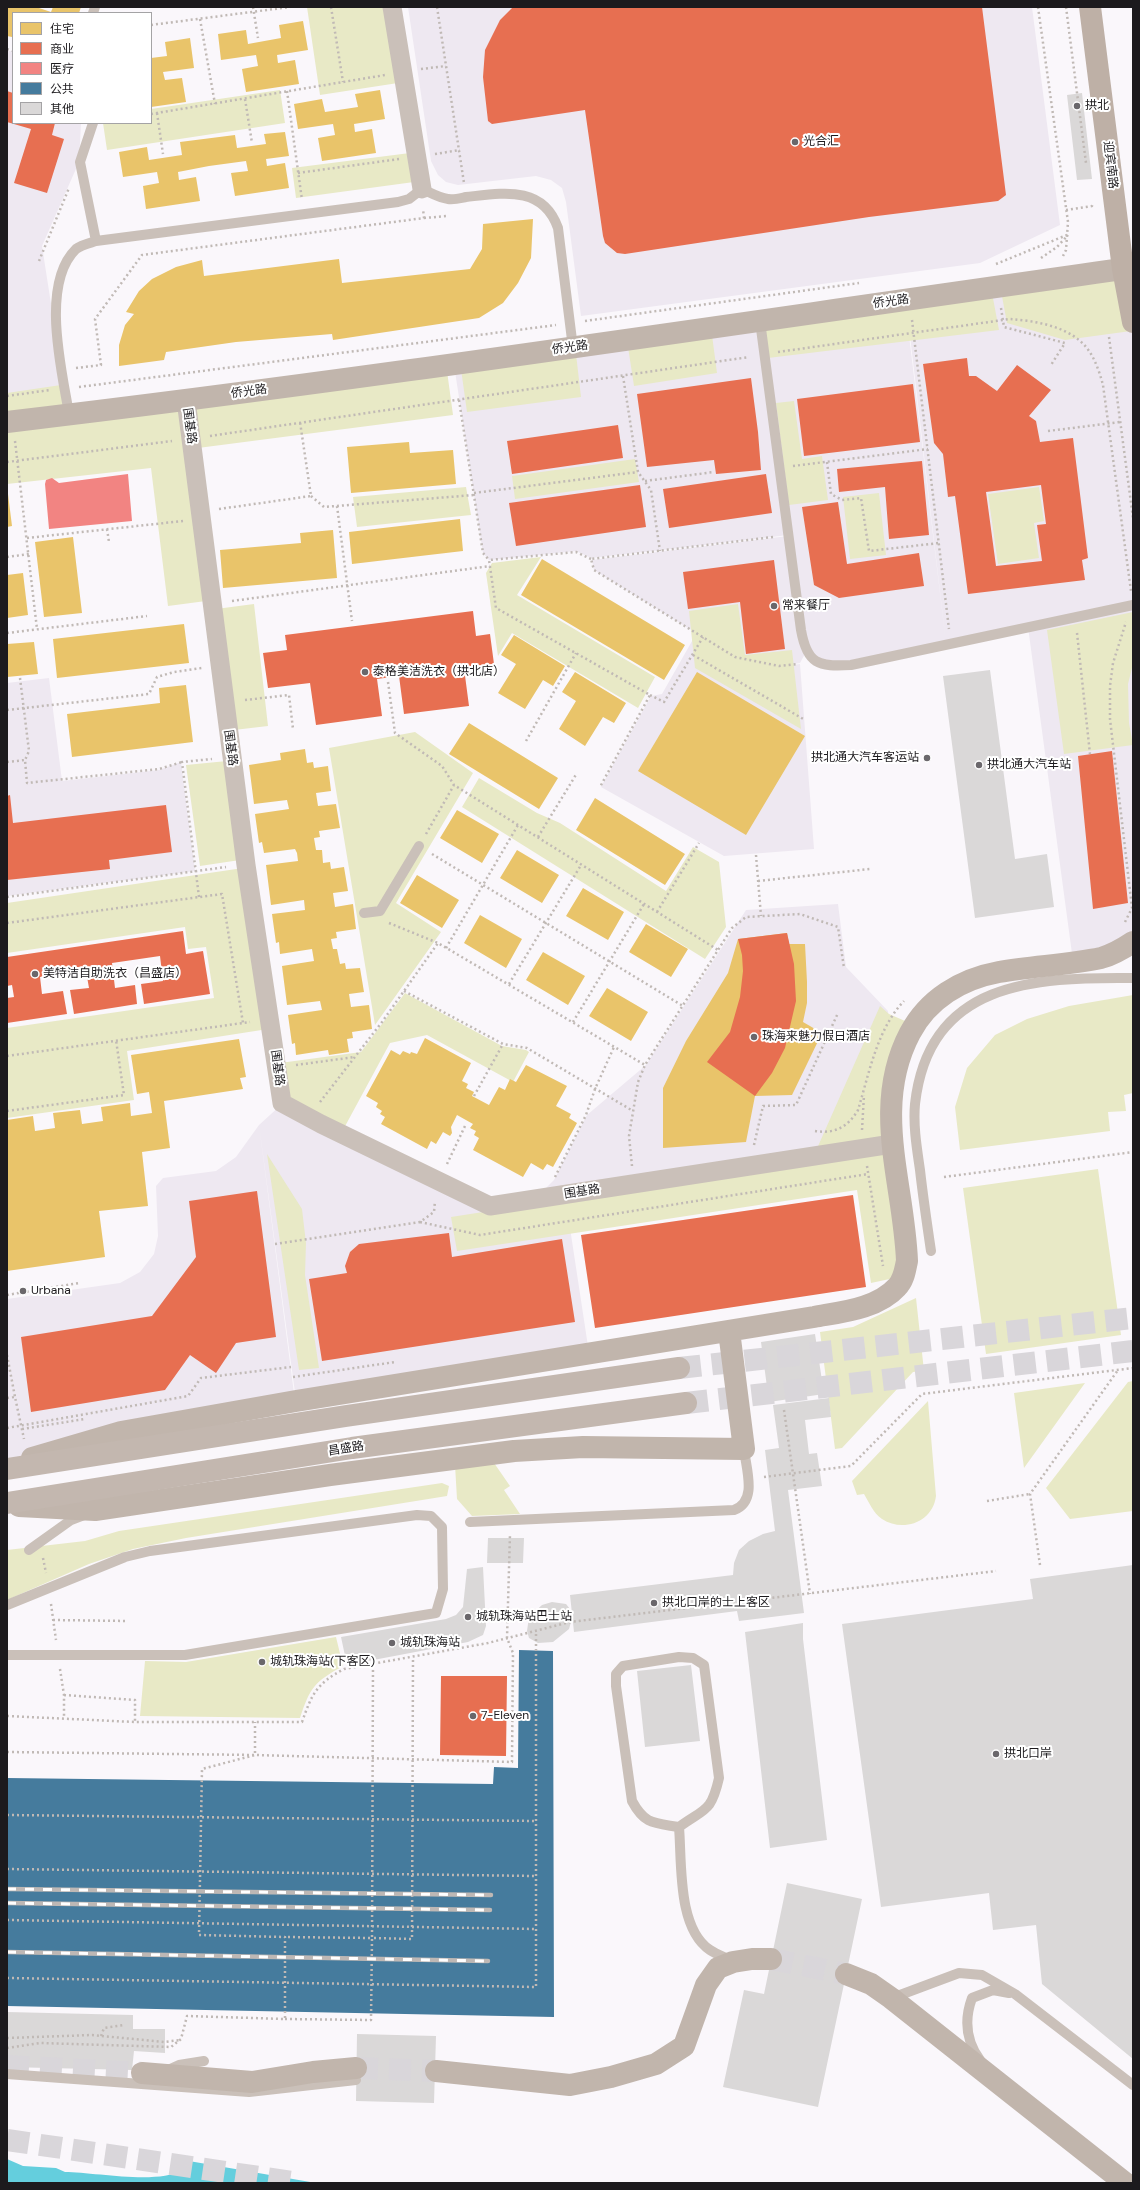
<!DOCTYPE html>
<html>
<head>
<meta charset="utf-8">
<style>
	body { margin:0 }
	#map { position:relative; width:1140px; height:2190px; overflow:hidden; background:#faf7fb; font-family:"DM Sans","Noto Sans SC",sans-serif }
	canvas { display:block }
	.frame { position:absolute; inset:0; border:8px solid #1c1a1d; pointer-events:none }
	.legend { position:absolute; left:12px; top:12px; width:140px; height:112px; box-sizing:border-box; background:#fff; border:1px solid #a4a3a5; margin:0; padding:5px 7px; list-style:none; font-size:12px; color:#1c1a1d }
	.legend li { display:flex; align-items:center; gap:8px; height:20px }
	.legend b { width:20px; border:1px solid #a4a3a5 }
</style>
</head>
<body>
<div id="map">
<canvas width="1140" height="2190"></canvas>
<div class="frame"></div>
<ul class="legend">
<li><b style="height:11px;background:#e9c46a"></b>住宅</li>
<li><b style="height:11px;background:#e76f51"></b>商业</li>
<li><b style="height:11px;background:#f28482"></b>医疗</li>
<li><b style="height:11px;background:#457b9d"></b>公共</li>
<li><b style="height:11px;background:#dad8d8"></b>其他</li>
</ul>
</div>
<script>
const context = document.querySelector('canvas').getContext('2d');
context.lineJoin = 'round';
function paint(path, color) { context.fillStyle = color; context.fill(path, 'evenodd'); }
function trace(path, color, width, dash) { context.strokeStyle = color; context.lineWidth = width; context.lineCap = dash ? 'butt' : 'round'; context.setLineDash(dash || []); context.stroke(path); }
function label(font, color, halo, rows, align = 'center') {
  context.font = font + ' "DM Sans","Noto Sans SC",sans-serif'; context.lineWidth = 4; context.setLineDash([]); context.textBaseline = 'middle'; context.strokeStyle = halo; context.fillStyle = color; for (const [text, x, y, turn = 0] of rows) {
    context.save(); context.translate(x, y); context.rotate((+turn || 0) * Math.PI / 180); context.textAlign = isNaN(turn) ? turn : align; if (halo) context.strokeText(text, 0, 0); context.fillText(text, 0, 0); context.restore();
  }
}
paint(new Path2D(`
	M408,7H1032L1060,225L980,263L581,316L566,202L562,188L551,180L536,176L458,185L446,182L438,175L431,161Z
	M7,50L13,52V123H81L79,162L42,246L68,413L7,421Z
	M1122,269L1133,329V604L946,643L906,302Z
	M905,302L946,643L851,664L820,663L805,647L760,322Z
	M759,321L788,535L653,551L643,483L653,551L591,558L576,551L489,560L483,553L454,365Z
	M788,536L806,652L800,663L779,666L735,657L594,570L592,560Z
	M1133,606V941L1073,961L1028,627Z
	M696,634L734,658L779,667L800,664L814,849L724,856L601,787L651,696L662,694Z
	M49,678L62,781L159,770L181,762L195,871L7,896V683Z
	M838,904L846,967L888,1011L892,1081L891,1144L536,1198L554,1180L587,1115L646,1065L746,910Z
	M282,1104L490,1207L565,1195L589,1353L296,1400L259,1125Z
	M259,1125L295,1401L7,1466V1299L120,1283L140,1272L154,1254L158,1236L156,1186L163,1178L216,1171L236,1157Z`), '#eee8f1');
paint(new Path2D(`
	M307,7H386L398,83L320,95Z
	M280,90L285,123L107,150L103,123H151V109Z
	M410,153L414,182L296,198L292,168Z
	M1120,272L1131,331L1065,340L1007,323L1001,291Z
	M992,293L999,330L768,358L763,324Z
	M712,335L717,373L634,386L628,347Z
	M576,354L581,397L467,412L461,369Z
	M447,371L453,415L198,448L192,404Z
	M61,385L64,411L7,419V393Z
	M794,401L802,459L822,456L828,500L789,505L776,403Z
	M180,407L206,601L168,606L151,468L7,484V426Z
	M635,459L639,482L515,499L512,476Z
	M466,487L471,515L357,527L353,497Z
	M1039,487L1044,521L1034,523L1039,558L998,564L988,494Z
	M879,493L886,555L850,559L843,497Z
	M541,557L517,595L655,677L638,708L512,633L498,656L486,573L492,563Z
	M254,604L268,726L234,730L216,609Z
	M738,604L745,655L792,650L801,729L695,668L689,611Z
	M1133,612V664L1128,684L1129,723L1133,745L1064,754L1047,630Z
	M415,732L473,773L396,903L441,932L375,1025L329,748Z
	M227,761L240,860L200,866L186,765Z
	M479,778L537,813L560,823L666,891L693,847L719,862L726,927L705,959L462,807Z
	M243,868L268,1029L127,1051L134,1100L7,1118V1028L214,998L206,947L188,949L185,927L7,953V903Z
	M405,993L502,1046L526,1050L529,1052L513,1082L427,1035L390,1043L343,1130L285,1101L280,1063L361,1052Z
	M1133,995V1093L1124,1095L1126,1111L1108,1112L1110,1131L960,1150L955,1107L967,1068L995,1035L1027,1019L1069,1006Z
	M880,1006L889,1014L912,1024L889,1142L815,1153Z
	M888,1149L899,1277L871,1283L857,1190L457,1251L451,1217Z
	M267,1154L302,1209L306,1243L305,1275L319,1368L299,1370Z
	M1098,1169L1121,1335L986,1354L963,1188Z
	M916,1298L924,1371L913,1372L842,1448L835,1449L820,1332L853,1327Z
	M1133,1381V1511L1070,1519L1046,1488L1128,1382Z
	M1085,1383L1024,1468L1014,1393Z
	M928,1401L936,1496C933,1522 903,1533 882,1519C873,1513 869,1502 864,1494L857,1495L852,1481Z
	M492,1460L510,1486L504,1490L520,1514L472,1516L457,1499L455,1465Z
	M442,1483L449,1486L447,1496L186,1538L133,1549L89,1564L7,1600V1550L85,1541L119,1531Z
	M336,1637L343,1666C314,1682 310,1688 300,1718L140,1716L145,1661L186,1662Z`), '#e8e9c6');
paint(new Path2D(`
	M7,2159L23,2166L56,2168L65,2172C93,2172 159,2185 181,2170C184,2168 187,2164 189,2161L316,2183H7Z`), '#64cedd');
paint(new Path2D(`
	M7,7H36L51,12L53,7H81L79,13H13L12,37L7,36Z
	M303,21L308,50L277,55L278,63L295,60L299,84L246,92L242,69L258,66L256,55L221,60L218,34L246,30L248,44L281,38L279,25Z
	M190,38L194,68L163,72L165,80L182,78L186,102L151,107V58L167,56L165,42Z
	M380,90L385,119L354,124L355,132L372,129L376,153L322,161L318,138L335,135L333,124L298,129L294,104L322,99L325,112L358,107L355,94Z
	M285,132L289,156L266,159L267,166L285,163L289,188L235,196L231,173L248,171L246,161L209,166L178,172L179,180L196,177L200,201L146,209L143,186L159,183L157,172L123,177L119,152L147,147L149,160L182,155L180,142L235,135L237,148L266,144L264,134Z
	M533,219L531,258L518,283L503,303L479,318L333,340L332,334L236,342L166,352L164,360L119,366V345L125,325L134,314L126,312L139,291L152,279L176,267L202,260L204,276L339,259L342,283L470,269L482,249L483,224Z
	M409,442L410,453L453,450L456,484L351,493L347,447Z
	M7,486L12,526L7,527Z
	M460,519L463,551L352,564L349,532Z
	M333,530L337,578L223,588L220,550L301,543L300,533Z
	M73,537L82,613L44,617L35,542Z
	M542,559L685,645L664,680L521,595Z
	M23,573L28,615L7,618V575Z
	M184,624L189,663L57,678L53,639Z
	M514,635L565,666L553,686L543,680L525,709L498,693L516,664L501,655Z
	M34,642L38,674L7,677V644Z
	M575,672L626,703L614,723L603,717L585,746L559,729L576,701L562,692Z
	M697,672L805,736L746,835L638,771Z
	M186,685L193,742L72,757L67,714L160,703L159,688Z
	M469,723L558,778L539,809L449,754Z
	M305,749L307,763L313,762L314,768L328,766L331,791L316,793L318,806L336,804L340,828L319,831L320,837L314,838L316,850H322L323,863L330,862L331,869L344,867L348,891L333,893L335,907L353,904L356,929L336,932L337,938L331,939L333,949H337L340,964L345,963L346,969L360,968L364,992L349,994L351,1007L369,1005L372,1029L352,1032L353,1038L347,1039L349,1052L329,1055L328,1050L296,1055L295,1043L292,1044L288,1015L322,1010L320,1001L287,1005L282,966L314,961L312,949L280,954L279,942L276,943L272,914L305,910L304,900L271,905L266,865L298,861L297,853L295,849L264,853L262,842L259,843L255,814L289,809L287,800L254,804L249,765L281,760L280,753Z
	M595,798L685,854L665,885L576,830Z
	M457,810L499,834L482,863L440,838Z
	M517,850L559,875L542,903L500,878Z
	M417,875L459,900L442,928L400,903Z
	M583,888L624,912L608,940L566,916Z
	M480,915L522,939L506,968L464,943Z
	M646,924L688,949L671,977L629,952Z
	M787,933L789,944H805L807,982V1003L803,1022L822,1033L792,1095L755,1096L746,1142L663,1148V1088L686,1041L728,973L738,939Z
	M543,952L585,976L568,1005L526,980Z
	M607,988L648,1012L631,1041L589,1016Z
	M425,1038L471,1063L462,1081L468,1084L466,1088L474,1092L472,1096L489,1105L499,1087L505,1090L510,1079L516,1082L526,1065L567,1086L556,1106L571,1114L569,1118L577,1123L553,1167L547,1164L543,1170L531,1163L523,1177L473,1150L479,1138L474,1135L476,1131L470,1128L473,1124L457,1115L451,1127L452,1133L450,1136L443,1132L436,1144L431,1141L427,1149L381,1124L385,1117L380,1114L382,1111L376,1107L378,1103L366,1096L391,1050L400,1055L403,1051L410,1054L411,1052L417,1054Z
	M239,1039L246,1077L240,1078L243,1089L164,1101L170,1148L142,1152L148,1206L99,1211L105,1257L7,1271V1120L33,1116L35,1131L55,1128L53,1113L80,1110L82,1124L103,1121L101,1107L130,1103L131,1116L152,1113L149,1092L137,1094L131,1055Z`), '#e9c46a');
paint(new Path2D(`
	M513,7H982L1006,195L998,201L869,217L625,254L617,253L605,243L603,236L585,110L492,124L488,121L483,77L485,50L500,20Z
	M7,91L13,93V123H55L52,135L64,139L47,193L14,183L31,129L7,122Z
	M967,358L969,376H976L997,391L1017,365L1051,390L1029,416L1036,421L1040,442L1073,438L1088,558L1082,560L1085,580L968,594L955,496L948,497L943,454L934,443L923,364ZM1041,485L1046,524L1037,525L1042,561L996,566L986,492Z
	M751,378L758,432L761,470L716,474L714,460L647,467L637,394Z
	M913,384L920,442L804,456L797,399Z
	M618,425L623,458L512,474L507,441Z
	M922,461L929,535L889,539L885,487L839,492L837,469Z
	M766,474L772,513L669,528L663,489Z
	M640,485L646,527L516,546L509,503Z
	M838,502L847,564L919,553L924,586L839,598L814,585L802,507Z
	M774,560L785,649L746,654L740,602L688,609L683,572Z
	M473,611L476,636L490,634L494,664L464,668L469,706L404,714L399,676L377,679L382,716L316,725L310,683L268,688L263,653L287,650L285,635Z
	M1112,751L1128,903L1093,909L1078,756Z
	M10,795L13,823L166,805L172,852L109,860L110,869L7,880V796Z
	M183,931L186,954L203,951L210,994L144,1004L141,984L163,981L160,956L112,963L115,988L135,985L137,1004L74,1014L70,990L89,988L86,971L40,977L42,994L63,991L67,1014L7,1023V998L14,997L12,985L7,986V957Z
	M787,933L794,964L796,1001L785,1048L772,1073L755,1096L707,1062L730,1032L740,997L743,971L742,955L738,939Z
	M257,1191L276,1337L236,1343L216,1373L190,1355L165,1390L31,1412L21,1337L152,1316L196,1257L189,1201Z
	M853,1195L866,1287L595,1328L581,1235Z
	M449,1233L452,1257L562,1239L575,1322L322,1361L309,1279L347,1273L345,1266L350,1252L359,1244Z
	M441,1676H507L506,1756L440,1755Z`), '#e76f51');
paint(new Path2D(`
	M128,474L132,521L49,529L45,484L46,480L52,478L59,483Z`), '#f28482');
paint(new Path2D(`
	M519,1650L553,1651L554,2017L7,2006V1778L493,1784L494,1767L518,1768Z`), '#457b9d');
paint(new Path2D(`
	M1082,93L1092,179L1077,180L1067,95Z
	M990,670L1015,859L1047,854L1054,907L975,918L943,676Z
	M815,1334L824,1394L769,1402L761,1342Z
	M829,1398L831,1417L805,1420L809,1454L817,1453L822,1486L788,1490L804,1613L739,1621L737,1611L574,1632L570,1595L733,1575L734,1563L739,1550L749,1541L763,1534L775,1531L765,1450L779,1448L773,1405Z
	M488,1538H524L523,1563H487Z
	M1133,1565V2059L1042,1984L1036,1925L993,1930L989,1893L881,1907L842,1624L1033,1599L1030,1579Z
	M483,1567L486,1626L483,1635L468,1642L347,1665L341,1637L446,1619L456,1615L463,1607L467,1569Z
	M552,1602L566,1604L570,1609L571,1622L569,1629L553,1642L538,1643L529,1638L527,1631L529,1617L542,1605Z
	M803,1623V1639L827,1840L770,1848L745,1632Z
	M691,1665L700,1741L645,1747L637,1671Z
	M787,1883L862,1899L818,2107L723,2087L744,1990L764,1994Z
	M7,2012L133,2015V2029H165V2053L134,2051L132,2070L7,2067Z
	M357,2034L436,2036L434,2103L356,2101Z`), '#dad8d8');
trace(new Path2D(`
	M771,1959L846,1974
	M7,2066L142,2073
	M356,2068L436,2071`), '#d9d6da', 22, [22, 11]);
trace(new Path2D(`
	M679,1368L1133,1318
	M686,1403L1133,1351`), '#d9d6da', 22, [22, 11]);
trace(new Path2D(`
	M7,2140L300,2183`), '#d9d6da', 22, [22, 11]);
trace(new Path2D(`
	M253,7L258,38
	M331,7L343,82
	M437,7L464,183
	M1038,7L1068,222L1066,250L1063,256
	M1066,7L1086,163
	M200,19L215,104
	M151,25L290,7
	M7,49L13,51
	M421,69L446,66
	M287,91L302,200
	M245,99L252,143
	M157,113L163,154
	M151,114L385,75
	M435,154L460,150
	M298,173L399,159
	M1066,210L1092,206V204
	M424,218L447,216
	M1041,258L1057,247L1068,235
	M39,261L69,188
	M996,264L1067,235
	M1001,308L1004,327L1065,343L1051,365
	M912,320L949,629
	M585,321L859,283
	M1109,337L1133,518
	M778,352L1010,319C1037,321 1073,327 1089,351C1096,361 1100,374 1103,385L1131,591
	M76,368L101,365L95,319L142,255L424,218L423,209
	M623,376L638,472L651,490L660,551
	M79,387L556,325
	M7,396L50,390
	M459,400L483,553L489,560
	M1048,431L1120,422
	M210,436L749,357
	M15,441L37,629
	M7,462L172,441
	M827,462L831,494L842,500L861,498L869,551L939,543
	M793,466L928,449
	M645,481L714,472
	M474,493L638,472
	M311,496L324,507L474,495
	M337,506L352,621
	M219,509L311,496L300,422
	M107,529L109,542
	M773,537L591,559L594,570L735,657L779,666L798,664
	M27,538L183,521
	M7,557L29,554
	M591,559L576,552L489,560L496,608L650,695L600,787
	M232,601L490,566
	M7,633L147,616
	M1077,633L1090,754
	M693,655L805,720
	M20,678L29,751L25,760
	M388,682L395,733L442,766L454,785
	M650,695L664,702L703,637
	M245,700L289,695L293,729
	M7,710L149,694L157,677L174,672L202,668
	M526,741L576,653
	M7,762L25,760L27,783L159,769L182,762
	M426,834L454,785L718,950
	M538,837L577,773
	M432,854L683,1006
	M756,855L761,916
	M758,881L870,869
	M7,897L226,867
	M199,897L182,762L212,759
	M657,912L699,843
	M1125,922L1132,908L1110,719V686L1113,663L1126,622
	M7,923L222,894L243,1023
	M389,923L438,943L645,1065
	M446,948L518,825
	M509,984L581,865
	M404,991L503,1044L527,1048L633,1111
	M573,1022L644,904
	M7,1056L250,1022
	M296,1065L355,1057
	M474,1096L503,1044
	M320,1102L382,1022L438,943
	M7,1111L124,1095L116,1040
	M862,1130L864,1095
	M815,1131C835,1134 848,1127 858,1110C869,1074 877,1029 904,1001
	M754,1145L763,1106L796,1105L838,1013
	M447,1164L465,1126
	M632,1166L629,1136L638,1082L645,1065L732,928L746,917L800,914L838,927L844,968
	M867,1166L883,1266
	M555,1177L586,1115L595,1089L614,1047
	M944,1177L1133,1152
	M420,1222L480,1235L868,1174
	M275,1244L420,1222L434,1212L435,1201
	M7,1295L79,1283
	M7,1355L15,1397
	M293,1377L395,1362
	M7,1398L15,1397L24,1439
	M784,1410L810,1594
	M7,1428L188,1396L201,1378L291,1367
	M22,1429L85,1419
	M764,1477L851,1466L922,1394L1133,1368
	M987,1501L1030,1494
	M43,1558L46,1573
	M1040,1565L1030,1494L1118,1370
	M51,1604L56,1640
	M53,1620L128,1621
	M373,1665L372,1938L412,1939L413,1658
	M60,1669L64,1695V1718
	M64,1695L135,1700V1722H302C312,1694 316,1684 344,1669L488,1643L570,1622L996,1571
	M7,1716L135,1722
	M7,1752L255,1755L512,1762L513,1653L507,1638L510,1534
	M7,1815L536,1821
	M7,1869L536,1876
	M7,1920L536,1929
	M7,1978L536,1987V1631
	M285,2019L371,2020L372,1938L285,1937
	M101,2036L104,2028L124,2025
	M7,2038L92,2035L164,2042L180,2040
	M7,2048L40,2043L171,2047L181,2039L187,2016L285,2019V1937L199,1935L202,1769L255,1755V1722`), '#c0b9b5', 2.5, [2, 3]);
trace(new Path2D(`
	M93,13L95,7
	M93,123L80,162L96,241
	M760,321L801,630C807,664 818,667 851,665L1133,605
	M69,414C62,371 40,284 76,249C81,245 90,243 96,241L398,202L409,199L422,189C431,193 439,198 448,199C454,200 461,198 466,197C503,193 543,185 558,228L573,348
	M364,913L380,911L419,846
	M931,1251C927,1224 923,1197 920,1170C917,1149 913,1126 915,1104C929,981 1034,977 1133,978
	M470,1522L734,1510C758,1501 746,1469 744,1449
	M29,1550L71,1520L84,1515
	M7,1605L125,1557L150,1551L417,1515L431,1516L442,1527L443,1589L436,1613L185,1655H7
	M679,1657L693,1658L704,1665L719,1778C711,1813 705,1808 679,1827C654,1823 645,1825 632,1801L616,1686V1674L623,1666Z
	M679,1827C682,1862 677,1928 710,1950C716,1954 724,1957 732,1961
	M892,1998L959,1973L982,1975L1015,1994L1133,2085
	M980,2060C966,2041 964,2020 972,1998L993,1990L1009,1993
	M168,2070L179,2065L204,2061
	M7,2074L249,2092L356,2080`), '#cac0b9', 10);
trace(new Path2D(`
	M392,7L422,189
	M186,400L246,865L282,1103L321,1124L490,1206L892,1144`), '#cac0b9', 19);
trace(new Path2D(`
	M7,422C380,378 751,321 1123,269H1133
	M32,1458L121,1432L296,1401L814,1317C841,1312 877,1309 897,1287C904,1280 905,1270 907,1261C904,1183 871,1107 910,1033C928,999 961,979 999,972C1032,966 1067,965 1101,958C1112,955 1124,948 1133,942
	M19,1506L95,1510L330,1475L514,1451L583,1447L744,1449L729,1331
	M846,1974L871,1984L891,1998L1125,2183
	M436,2071L570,2085L611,2077L656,2064L684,2046L706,1985L718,1968L733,1962L752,1959H771
	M142,2073L252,2082L313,2072L356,2068`), '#c1b5ac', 22);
trace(new Path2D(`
	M7,1469L346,1416L679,1368
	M7,1503L352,1448L686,1403`), '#c3b7af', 22);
trace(new Path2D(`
	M1090,7L1123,269L1133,322`), '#beb0a6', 22);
const rail = new Path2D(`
	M7,1889L491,1895
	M7,1903L490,1910
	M7,1952L488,1961`);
trace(rail, '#beb8b5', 4.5);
trace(rail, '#fff', 3, [9]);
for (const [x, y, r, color] of [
	[1077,106,4,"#6a676b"],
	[795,142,4,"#6a676b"],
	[774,606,4,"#6a676b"],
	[365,672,4,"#6a676b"],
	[927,758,4,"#6a676b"],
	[979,765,4,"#6a676b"],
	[35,974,4,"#6a676b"],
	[754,1037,4,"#6a676b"],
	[23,1291,4,"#6a676b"],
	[654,1603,4,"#6a676b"],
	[468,1617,4,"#6a676b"],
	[392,1643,4,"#6a676b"],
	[262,1662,4,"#6a676b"],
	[473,1716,4,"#6a676b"],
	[996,1754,4,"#6a676b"]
]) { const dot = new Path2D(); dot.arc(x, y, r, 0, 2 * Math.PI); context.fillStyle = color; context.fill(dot); trace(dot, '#fff', 1.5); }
label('12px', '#1c1a1d', '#fff', [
	["拱北",1085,106],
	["光合汇",803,142],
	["常来餐厅",782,606],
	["泰格美洁洗衣（拱北店）",373,672],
	["拱北通大汽车客运站",919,758,"right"],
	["拱北通大汽车站",987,765],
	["美特洁自助洗衣（昌盛店）",43,974],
	["珠海来魅力假日酒店",762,1037],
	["Urbana",31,1291],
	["拱北口岸的士上客区",662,1603],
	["城轨珠海站巴士站",476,1617],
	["城轨珠海站",400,1643],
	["城轨珠海站(下客区)",270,1662],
	["7-Eleven",481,1716],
	["拱北口岸",1004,1754]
], 'left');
label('12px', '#1c1a1d', '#fff', [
	["迎宾南路",1110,165,83],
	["侨光路",891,302,-8],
	["侨光路",570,348,-8],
	["侨光路",249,392,-8],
	["围基路",189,426,82],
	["围基路",230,748,82],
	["围基路",277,1068,82],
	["围基路",582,1192,-9],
	["昌盛路",346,1449,-9]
]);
</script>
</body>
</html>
